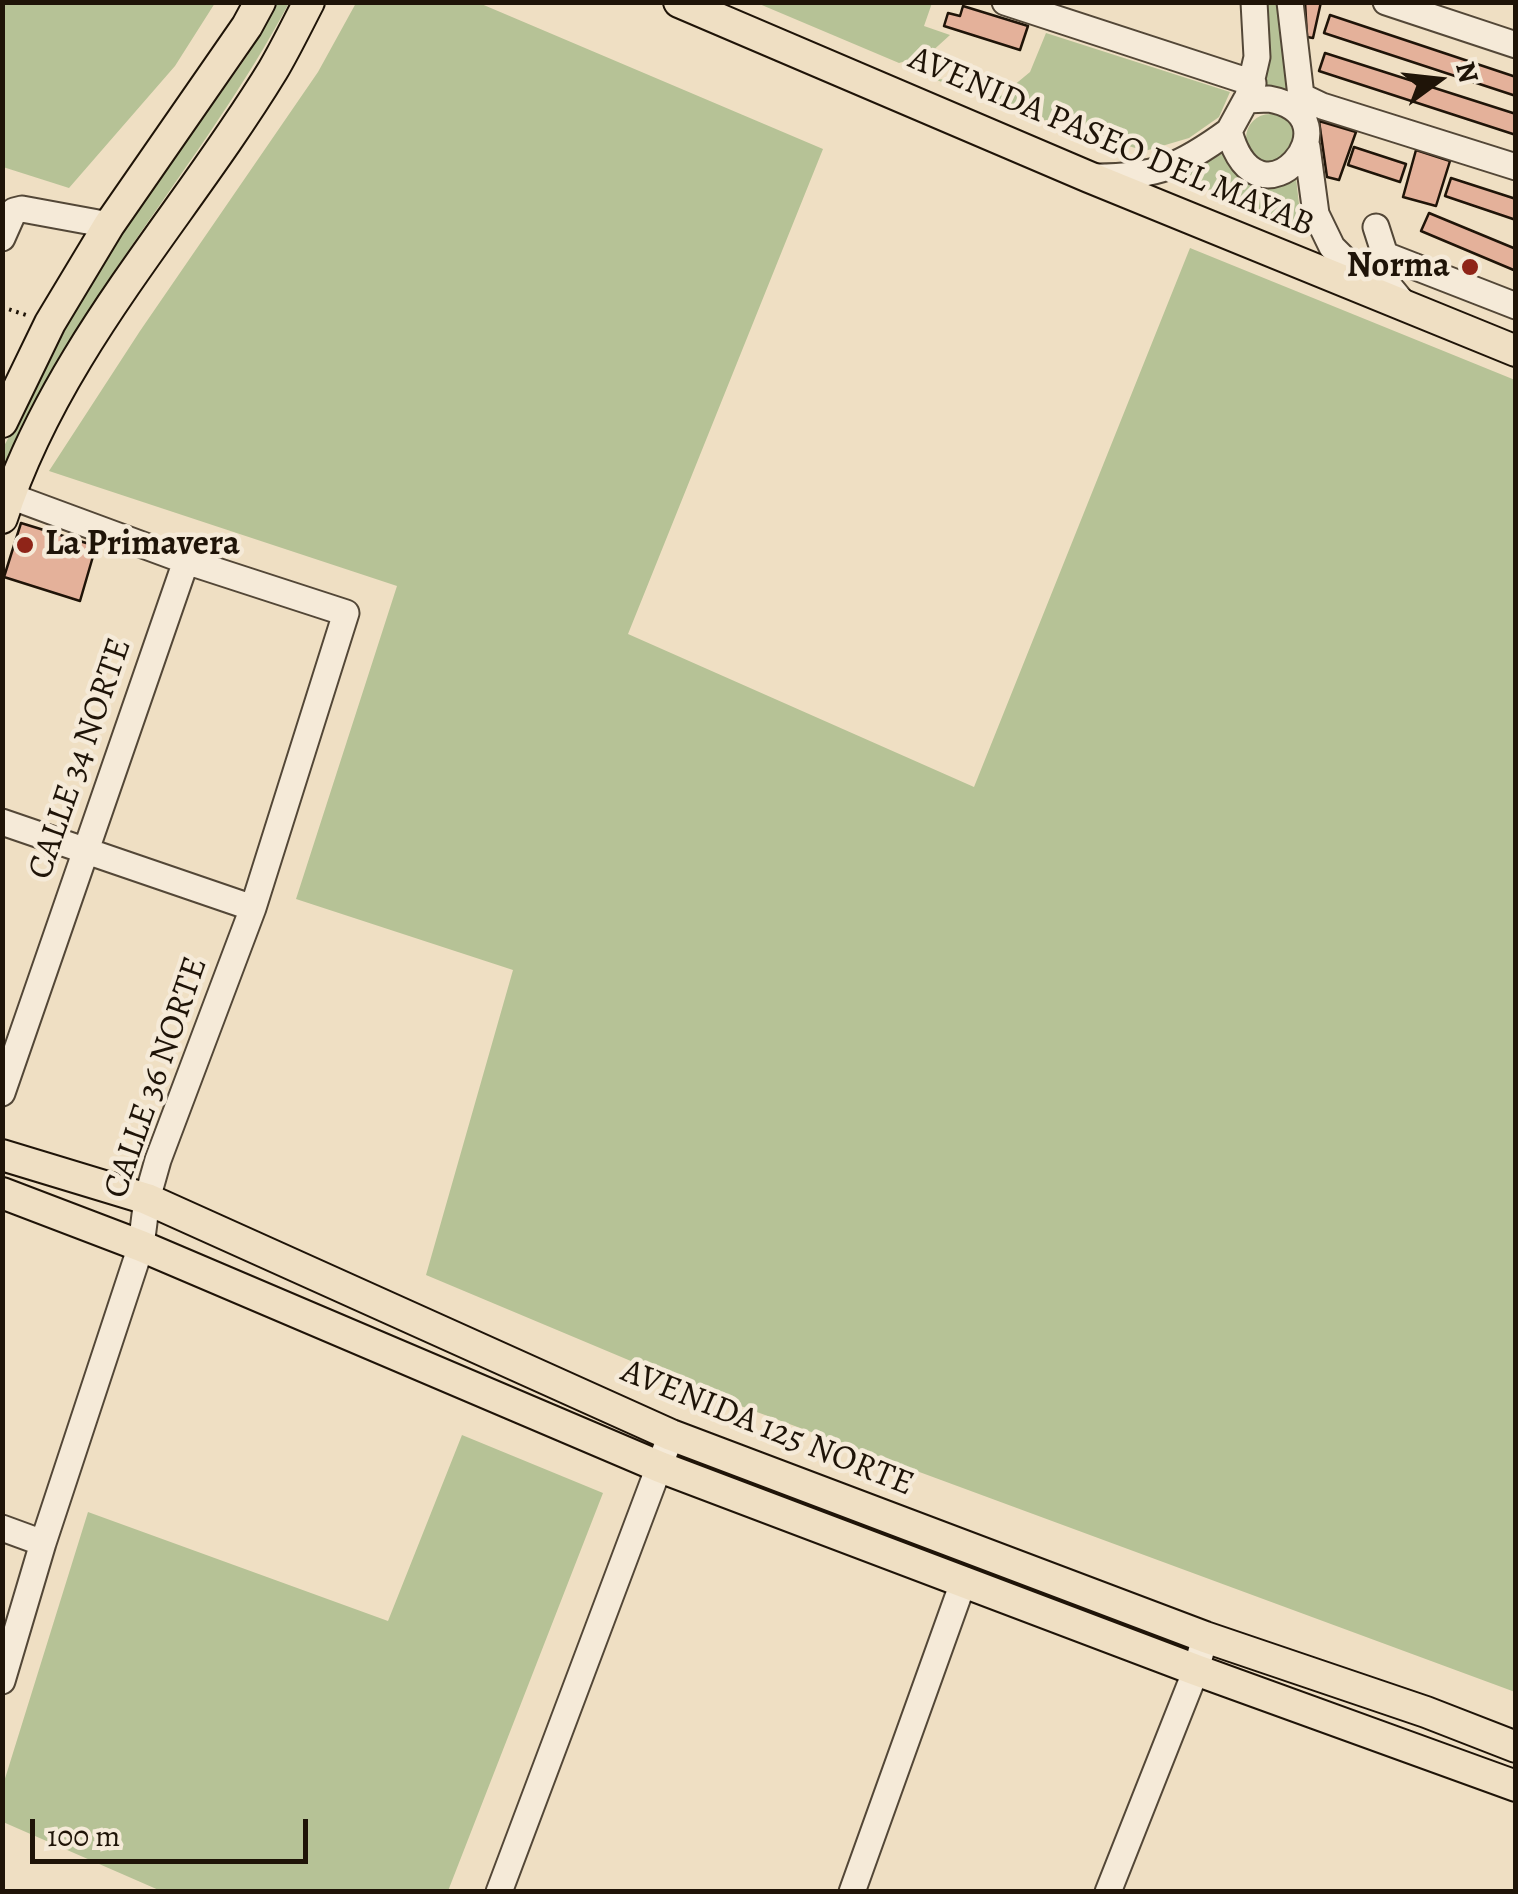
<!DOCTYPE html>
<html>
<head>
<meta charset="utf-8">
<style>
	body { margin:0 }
	#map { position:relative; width:1518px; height:1894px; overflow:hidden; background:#efdfc3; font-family:Alegreya,serif }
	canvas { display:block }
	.frame { position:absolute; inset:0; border:5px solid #1f1408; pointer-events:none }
	.north { position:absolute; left:1388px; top:30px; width:100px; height:100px; -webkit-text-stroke:8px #f5ead8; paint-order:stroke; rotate:75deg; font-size:28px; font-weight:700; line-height:40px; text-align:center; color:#1f1408 }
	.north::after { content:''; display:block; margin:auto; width:35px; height:45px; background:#1f1408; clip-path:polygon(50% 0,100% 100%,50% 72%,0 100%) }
	.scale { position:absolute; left:30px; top:1819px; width:278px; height:45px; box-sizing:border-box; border:5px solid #1f1408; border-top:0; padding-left:12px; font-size:30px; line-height:35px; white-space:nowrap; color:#1f1408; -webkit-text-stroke:8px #f5ead8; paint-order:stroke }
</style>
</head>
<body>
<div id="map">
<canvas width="1518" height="1894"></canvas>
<div class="frame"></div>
<div class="north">N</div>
<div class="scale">100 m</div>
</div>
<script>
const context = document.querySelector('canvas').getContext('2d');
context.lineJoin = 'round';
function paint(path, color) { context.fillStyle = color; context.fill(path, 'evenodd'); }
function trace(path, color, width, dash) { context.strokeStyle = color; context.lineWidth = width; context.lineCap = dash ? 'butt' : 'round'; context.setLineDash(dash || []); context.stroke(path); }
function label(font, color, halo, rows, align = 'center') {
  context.font = font + ' Alegreya,serif'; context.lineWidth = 9; context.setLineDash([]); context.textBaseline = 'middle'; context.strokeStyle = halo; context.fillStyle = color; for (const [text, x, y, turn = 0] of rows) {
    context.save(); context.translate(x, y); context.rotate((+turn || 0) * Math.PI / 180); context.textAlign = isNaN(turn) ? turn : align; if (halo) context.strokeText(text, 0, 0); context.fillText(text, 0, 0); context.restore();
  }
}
paint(new Path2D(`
	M3,2H215V3L175,66L69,188L3,167Z
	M276,3H289C203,165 72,301 3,473V448L74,313L114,245L247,56Z
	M356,3H479L823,149L628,634L974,787L1190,248L1515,380V1692L719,1398L426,1275L513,970L296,899L397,586L49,471L140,331L318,72Z
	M757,3H932L924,26L950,35L928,55L899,63Z
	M1268,3H1279L1288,93L1266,89Z
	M1046,33L1230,92L1219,117L1189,138L1145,151L1037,118L934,79L958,80L1001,96L1030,72Z
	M1246 138a24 24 0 1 1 48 0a24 24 0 1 1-48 0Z
	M1225,152C1245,177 1263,187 1296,178L1299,204L1307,231L1179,178Z
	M462,1435L603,1493L448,1891H161L3,1822V1785L88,1512L388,1621Z`), '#b6c296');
const building = new Path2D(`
	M1305,2H1321L1313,38L1307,37Z
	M963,6L1028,26L1020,50L944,26L948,13L960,16Z
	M1330,15L1516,77V96L1324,33Z
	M1325,53L1516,114V135L1319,71Z
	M1319,121L1356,132L1339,180L1327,177Z
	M1354,147L1406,164L1400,182L1348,165Z
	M1416,150L1450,161L1436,206L1403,197Z
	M1451,178L1516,199V220L1445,196Z
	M1429,213L1516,249V271L1421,231Z
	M21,523L96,546L80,601L4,577Z`);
paint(building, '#e4b19a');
trace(building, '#1f1408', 2.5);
const minor = new Path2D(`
	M1005,2L1253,83
	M1290,2L1301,96L1299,113
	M1386,2L1516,45
	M1248,96L1257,57L1254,2
	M1301,96L1322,106L1516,167
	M1269,99C1362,116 1258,239 1229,131L1246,100Z
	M1307,147L1316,214L1332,247L1347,262L1384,280L1403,303
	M1096,177C1157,177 1181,166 1229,131
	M1376,227L1385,255L1516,306
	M2,238L14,211L22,209L109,225
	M2,493L186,561L346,613L253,908L158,1160L147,1199L141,1246L43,1543L2,1681
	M2,822L253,908
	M2,1093L186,561
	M2,1528L43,1543
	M499,1892L671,1435
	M852,1892L964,1580
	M1108,1892L1196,1670L1205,1637`);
const major = new Path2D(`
	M679,2L1089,177L1516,351
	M2,422L50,323L109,225L247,26L260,2
	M2,518C57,349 182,219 273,70C286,48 297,25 309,2
	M2,1155L147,1199L671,1435L1205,1637L1426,1712L1516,1747
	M2,1193L141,1246L660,1467L1196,1670L1516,1786`);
trace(minor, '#534737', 29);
trace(major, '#1f1408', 34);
trace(new Path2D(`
	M2,307L26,315
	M2,1886L9,1892`), '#1f1408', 4, [2.5, 5]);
trace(minor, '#f5ead8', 25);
trace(major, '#efdfc3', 30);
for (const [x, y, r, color] of [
	[1470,267,10,"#8f2418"],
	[25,545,10,"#8f2418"]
]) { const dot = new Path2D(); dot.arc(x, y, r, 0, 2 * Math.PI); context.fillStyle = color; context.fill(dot); trace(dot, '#f5ead8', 4); }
label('35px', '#1f1408', '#f5ead8', [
	["AVENIDA PASEO DEL MAYAB",1111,143,23],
	["CALLE 34 NORTE",81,759,-71],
	["CALLE 36 NORTE",157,1078,-71],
	["AVENIDA 125 NORTE",767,1429,22]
]);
label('bold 35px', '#1f1408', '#f5ead8', [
	["Norma",1450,267],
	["La Primavera",45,545,"left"]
], 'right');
</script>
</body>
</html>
